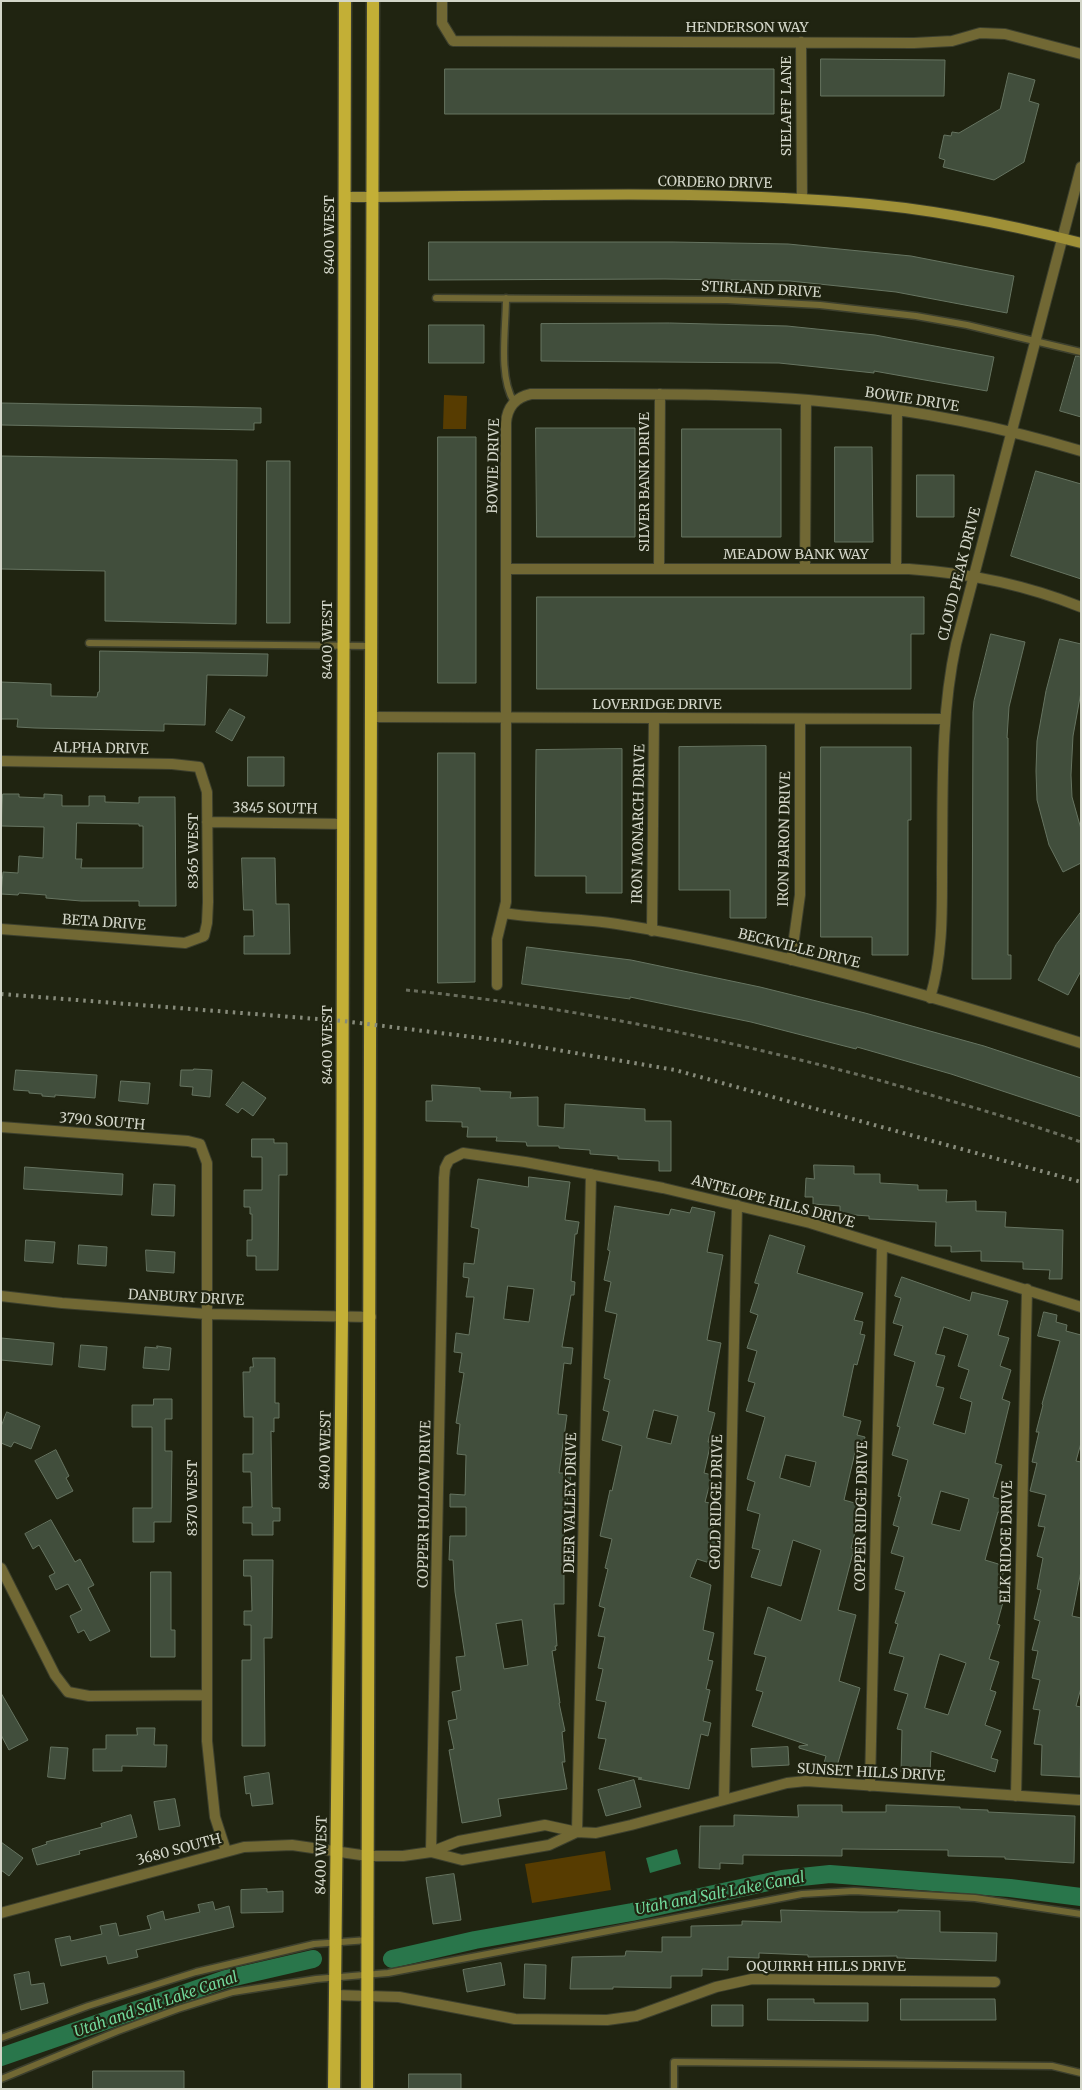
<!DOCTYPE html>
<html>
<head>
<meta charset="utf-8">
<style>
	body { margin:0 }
	#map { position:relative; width:1082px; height:2090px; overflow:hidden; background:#202411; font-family:Merriweather,serif }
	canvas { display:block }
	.frame { position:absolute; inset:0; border:2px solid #d3d6c9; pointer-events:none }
</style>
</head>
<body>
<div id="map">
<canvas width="1082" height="2090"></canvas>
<div class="frame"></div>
</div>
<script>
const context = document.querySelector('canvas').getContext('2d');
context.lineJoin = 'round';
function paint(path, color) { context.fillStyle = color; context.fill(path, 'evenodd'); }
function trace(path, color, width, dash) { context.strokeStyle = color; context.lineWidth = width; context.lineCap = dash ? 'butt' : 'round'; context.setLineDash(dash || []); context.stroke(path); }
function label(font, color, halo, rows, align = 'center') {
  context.font = font + ' Merriweather,serif'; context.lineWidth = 4.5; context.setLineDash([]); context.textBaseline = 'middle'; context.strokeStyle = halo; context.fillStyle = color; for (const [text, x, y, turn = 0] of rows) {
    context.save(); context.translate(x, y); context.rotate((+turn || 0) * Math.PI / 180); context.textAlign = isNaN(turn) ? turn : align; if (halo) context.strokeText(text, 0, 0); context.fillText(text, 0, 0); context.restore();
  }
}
paint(new Path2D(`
	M444,395L467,396L466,429H443Z
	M605,1851L611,1890L532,1903L525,1864Z`), '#573c01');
paint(new Path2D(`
	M677,1849L681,1864L650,1873L646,1858Z`), '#29764b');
trace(new Path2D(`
	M392,1959L475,1940L632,1912L782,1879L830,1874L1010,1888L1081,1897
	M1,2057L226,1979L313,1959`), '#29764b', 18);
const building = new Path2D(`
	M821,59L945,60L944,96H821Z
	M445,69H774V114H445Z
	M1009,73L1035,80L1029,101L1039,104L1024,162L994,180L943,167L945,160L939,158L944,135L951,136L952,132L959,133L1000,109Z
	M429,242H673L788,244L911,256L1014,276L1007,313L896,292L790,281L665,279L429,280Z
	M670,323L787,326L875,335L994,357L987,391L874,371V373L779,363L541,361V324Z
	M429,325H484V363H429Z
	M1076,356L1081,357V417L1060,411Z
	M1,403L261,408V423H254V430L1,425Z
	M536,428H635V537H537Z
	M682,429H781V537H682Z
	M438,437H476V683H438Z
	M835,447H872L873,542H835Z
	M1,456L237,460L236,624L105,621V571L1,569Z
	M267,461H290V623H267Z
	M1036,471L1081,484V579L1011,556Z
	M917,475H954V517H917Z
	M537,597H924V634H911V689H537Z
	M991,634L1025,642L1009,707L1007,738H1008V955H1011V979H972L973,712L974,701Z
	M1060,639L1081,644V692L1073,736L1071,775L1072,797L1081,829V863L1063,872L1049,845L1037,800L1036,771L1037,741L1046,691Z
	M100,651L268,654L267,676L207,675L205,725L164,724V731L35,728L17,727L18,719H1V682L51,684V696L97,697L98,692H99Z
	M230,709L245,717L232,741L216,732Z
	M766,746V918H730V890H679V747Z
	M821,747H911V820H908V955H872V937H821Z
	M622,749V893H586V876H535L536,750Z
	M438,753H475V982L438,983Z
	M248,757H284V786H248Z
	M3,794H19V797L44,798V794L62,795V806H89V796H105V802L139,803V797H175L176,906H139V901H81L46,898V895L19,893L18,895L1,894L3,872L18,873L19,856L43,858L44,827L2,826ZM77,823L139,824V826H143V868H81L82,859H76Z
	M242,858H275L276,904H289L290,954H244V936H254L253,910H244Z
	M1081,912V971L1068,995L1038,980L1056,945Z
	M527,947L631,960L760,987L865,1013L984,1046L1081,1078V1117L951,1074L857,1047L856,1049L751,1022L630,997V999L522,984Z
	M194,1069L212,1070L210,1097L192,1095L193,1087L180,1086L181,1070H193Z
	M16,1070L97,1075L95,1098L55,1095V1097L42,1096V1094L29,1093V1091L14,1090Z
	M121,1081L150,1083L148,1104L119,1101Z
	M243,1082L266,1098L253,1116L242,1108L238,1113L226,1105Z
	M432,1085L480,1088V1091L511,1092L510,1098L538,1097V1126L564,1128L565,1104L645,1109V1121H671V1171H659V1161L618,1159V1156L590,1154V1150L559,1148V1146H527L526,1142L496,1141L497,1137H467L468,1127H462V1122L426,1121V1101H432Z
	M252,1139H274V1143H287V1175H279L278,1270H256V1256H247V1240H252V1214H250V1207H244V1190H262V1157H252Z
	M814,1165L854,1166V1174H880V1183L918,1185V1190H947L946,1202L976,1201V1211L1006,1212L1005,1227L1063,1230L1062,1279H1049L1050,1270L1023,1269V1262L981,1261V1251L951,1252V1246H935L936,1222L869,1219V1216L840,1214V1206L813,1204V1197H805L806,1178L814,1179Z
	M25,1167L123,1174L122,1195L24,1189Z
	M529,1177L570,1182L565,1220L579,1222L577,1234H575L571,1281L575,1282L574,1295H571L562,1347L573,1348L571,1364L564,1363L558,1414L567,1415L559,1473H571L570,1486H568L566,1528H564V1604H554L557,1646H555L556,1650L552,1651L560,1703H559L565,1731L562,1732L565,1762H562L567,1789L498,1799L501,1816L462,1823L449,1750L454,1749L448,1721L457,1719L452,1692L461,1690L456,1657L465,1656L455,1592L453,1560H449L450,1536H466V1507H450V1494L465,1495L466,1455L457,1454L460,1424L456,1423L464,1373L459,1372L462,1353L454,1352L456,1333L469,1335L474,1297H466L469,1278L463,1277L464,1263L474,1264L479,1229L471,1227L478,1179L528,1187ZM508,1286L534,1289L529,1322L504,1319ZM522,1620L528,1665L504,1669L496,1624Z
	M154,1184L175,1185L174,1216L152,1215Z
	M615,1206L669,1215L671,1209L690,1213L692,1207L715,1212L707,1252L723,1255L707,1340L721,1343L708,1411L715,1413L708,1442H711L704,1473L712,1475L705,1502L718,1505L711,1537L718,1538L713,1564L697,1559L690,1577L711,1585L703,1630L714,1633L708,1660L713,1661L706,1689L710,1690L703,1721L711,1723L708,1736L701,1734L689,1789L638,1779L642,1778L599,1769L606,1739L598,1738L606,1702L596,1700L603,1669L598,1668L605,1637L598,1636L605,1608L599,1606L608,1569L605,1568L612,1539L600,1536L610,1490L612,1491L622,1446L602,1440L609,1412L603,1410L610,1380L604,1378L617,1314L605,1311L611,1282L604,1280L610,1251L608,1250ZM654,1410L678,1416L671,1444L647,1438Z
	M770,1235L805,1246L797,1273L863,1293L854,1320L863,1322L860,1334L865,1335L857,1365L854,1364L843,1416L861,1421L857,1435L865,1437L862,1450L856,1448L844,1500L862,1505L851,1548L854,1549L838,1610L856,1615L839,1681L860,1688L837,1766L824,1763L826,1756L799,1748V1746L808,1745L752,1726L763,1692L756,1690L766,1657L754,1654L768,1607L801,1621L821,1550L793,1540L781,1586L751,1577L760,1550L752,1548L760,1514L747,1510L755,1482L747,1479L765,1417L746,1411L755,1383L748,1381L757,1351L747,1348L758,1315L750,1312L759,1284L755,1283ZM786,1455L816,1462L810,1487L780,1478Z
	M26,1240L55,1242L53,1263L25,1261Z
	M79,1245L107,1247L106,1266L78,1264Z
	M146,1250L175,1252L174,1273L147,1271Z
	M902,1277L970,1301L972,1292L1008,1301L998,1335L1009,1338L1000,1366L1011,1370L1002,1399L1010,1402L995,1463L1002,1465L993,1497L1009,1502L1005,1514L998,1512L985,1560L1005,1566L998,1593L1005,1595L997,1624L1000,1625L989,1659L999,1662L990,1690L996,1692L985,1725L1001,1731L991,1758L998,1760L995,1772L931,1751L930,1773L901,1772L902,1730L897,1729L908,1694L894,1690L904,1657L889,1653L898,1624L895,1623L905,1592L895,1589L904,1557L891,1553L899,1527L893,1525L901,1497L898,1496L908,1460L892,1455L900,1427L897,1426L915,1362L894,1355L903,1326L893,1323L901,1298L895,1296ZM944,1327L968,1335L958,1366L969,1370L960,1398L972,1402L965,1434L933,1424L944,1388L936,1386L945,1356L936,1354ZM941,1491L969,1499L960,1531L932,1524ZM940,1654L966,1663L948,1715L925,1708Z
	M1044,1312L1057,1315L1056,1322L1067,1325L1066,1331L1081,1335V1443L1076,1461L1081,1462V1571L1072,1616L1081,1618V1688L1076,1706L1081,1707L1080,1777L1041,1775L1042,1745L1034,1744L1040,1710L1033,1709L1040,1680L1032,1678L1038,1651L1032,1650L1040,1621L1034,1619L1041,1590L1037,1589L1043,1558L1037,1556L1045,1527L1038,1526L1046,1495L1030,1491L1037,1463L1032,1462L1039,1432H1036L1043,1405L1042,1404L1060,1341L1038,1336Z
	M1,1338L54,1343L52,1365L1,1360Z
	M81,1345L107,1347L105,1370L79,1367Z
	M157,1346L171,1348L169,1370L143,1368L145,1347L157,1348Z
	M253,1358H275V1403H279V1418H274V1432L271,1431L272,1507L273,1508H280V1521H273V1535H252V1523H243V1507H252L251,1472H243V1454H253V1417H244L243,1372H250V1367H253Z
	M154,1399H172V1419H165V1451H172L171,1522H154V1542H133V1508H152V1427H132V1405H153Z
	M7,1412L40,1426L31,1449L14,1442L11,1447L1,1443V1427Z
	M56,1450L69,1476L66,1478L73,1491L57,1499L35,1461Z
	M51,1520L75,1562L80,1559L94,1585L88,1588L110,1631L90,1641L84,1630L78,1633L70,1616L82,1610L68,1584L56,1590L49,1576L55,1573L39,1545L33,1549L25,1534Z
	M244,1560H273L272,1638H264L265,1746H242V1660H251V1625H244V1611H252L251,1576H244Z
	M151,1572H171V1630H175V1657H151Z
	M1,1693L28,1740L9,1750L1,1735Z
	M137,1728H155L154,1745H167L166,1767L122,1766V1771H93V1749H106V1735H137Z
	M51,1747L68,1748L65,1779L48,1777Z
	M788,1747L789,1765L752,1767L751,1749Z
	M269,1773L273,1804L252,1806L250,1793L246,1794L244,1777Z
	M634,1780L641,1807L606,1816L598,1790Z
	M175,1799L180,1826L159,1830L154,1802Z
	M798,1805H842V1812H886V1805L960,1807V1809L988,1810V1812L1075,1816L1074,1863L1005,1859V1857L948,1856V1850L842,1849V1856L743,1855V1864L720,1863V1869L699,1868L700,1826H734V1815L798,1817Z
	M131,1815L137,1837L79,1851L80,1854L37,1865L32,1849L47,1844L46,1842L102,1827L101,1824Z
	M1,1842L23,1858L9,1876L1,1870Z
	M454,1874L461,1920L433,1924L426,1878Z
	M267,1889V1892L283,1891V1912L241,1913V1890Z
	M213,1902L215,1910L229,1906L234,1927L136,1950L138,1957L108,1964L106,1956L61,1966L55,1939L70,1936L71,1941L102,1934L100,1926L116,1923L119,1936L151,1929L147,1916L163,1911L165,1920L200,1912L198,1905Z
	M781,1910L861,1912H898V1910L940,1911V1932L997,1933L996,1961L897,1958V1956L808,1957V1955L759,1953V1958L728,1957V1970L702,1969V1976H671V1988L613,1987V1989H570L572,1957L625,1956L626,1951L662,1952V1937H691V1926L742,1925V1921L781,1922Z
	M501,1963L505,1985L467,1992L463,1970Z
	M525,1964L546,1965L545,1999L524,1998Z
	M29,1972L31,1985L44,1983L48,2003L21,2010L14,1975Z
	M768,1999H814V2003H868V2021L768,2020Z
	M901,1999H995L996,2020H901Z
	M712,2005H743V2026H712Z
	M93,2071H184V2089H93Z
	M409,2074H461V2089H409Z`);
paint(building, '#414e3c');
trace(building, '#667461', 1);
const lane = new Path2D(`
	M436,298L727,300L820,305L916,316L967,325L1081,352
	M506,298C506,329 498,376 514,402
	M89,643L370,646
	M1,2038L88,2006L196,1972L314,1944L368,1940
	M1,2079L118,2031L178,2009L233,1992L316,1979L388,1973L802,1894L854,1891L975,1898L1081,1914
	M674,2089V2062L1052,2066L1081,2073`);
const street = new Path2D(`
	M442,1V23L453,41L914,43L952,41L980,33L1005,34L1081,54
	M801,42L802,199
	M507,569H909C968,573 1026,585 1081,607
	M659,569L660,394
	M805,569L806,400
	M896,569L897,410
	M370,717L944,719
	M1,761L172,764L199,767L207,792L208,902L207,923L204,936L185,943L1,929
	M207,822L343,824
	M504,913C541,919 579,918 617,924C774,949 929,995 1081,1043
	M652,931L654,718
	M791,960L800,895V719
	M497,985V939L506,902V423C507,407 516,397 531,394C634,394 737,392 839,403C921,411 1002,427 1081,451
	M930,998C943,955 942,911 942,867C943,792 940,718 956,644L1081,167
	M1,1127L188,1141L200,1144L207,1163V1741L215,1817L226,1851
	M591,1174L577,1832L596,1833L631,1825L787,1783L806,1781L1079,1800
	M1,1296L62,1303L207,1314L371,1317
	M1,1568L55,1675L68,1692L89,1696L206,1695
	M870,1786L882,1246
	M1016,1796L1027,1289
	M724,1799L737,1205
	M431,1852L444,1178L445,1168L449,1160L463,1153L525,1162L663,1188L810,1223L1081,1307
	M1,1913L244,1847L292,1845L368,1856H403L431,1852L459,1841L545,1825L577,1832L549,1845L462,1860L431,1852
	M335,1995L399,1997L515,2019L607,2020L636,2016L716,1987L752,1979L995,1982`);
const secondary = new Path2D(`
	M345,197C512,197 680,189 847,202C926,208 1004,223 1081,243`);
const primary = new Path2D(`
	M334,2089L342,1316L345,1
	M367,2089L373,1`);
trace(lane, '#3d402e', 9);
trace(street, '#3d402e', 12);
trace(secondary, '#3d402e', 12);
trace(primary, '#3d402e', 15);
trace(new Path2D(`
	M406,990C567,1006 726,1039 882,1081C948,1100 1016,1119 1081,1142`), '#696d5d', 3, [4, 4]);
trace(lane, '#716834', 6);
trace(street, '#716834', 10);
trace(secondary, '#9f9037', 10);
trace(primary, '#c3af36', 12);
trace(new Path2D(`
	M1,994L343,1021L505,1041L675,1070L1081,1182`), '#878b7b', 4, [2.5, 5]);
label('14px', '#d3d6c9', '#202411', [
	["HENDERSON WAY",747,28],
	["SIELAFF LANE",787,106,-90],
	["CORDERO DRIVE",715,183,1],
	["8400 WEST",330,235,-90],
	["STIRLAND DRIVE",761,290,3],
	["BOWIE DRIVE",912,400,9],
	["BOWIE DRIVE",494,466,-89],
	["SILVER BANK DRIVE",645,482,-90],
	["MEADOW BANK WAY",796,555],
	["CLOUD PEAK DRIVE",960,574,-76],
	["8400 WEST",328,640,-90],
	["LOVERIDGE DRIVE",657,705],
	["ALPHA DRIVE",101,749,1],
	["3845 SOUTH",275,809,1],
	["IRON MONARCH DRIVE",639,824,-89],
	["IRON BARON DRIVE",785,839,-89],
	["8365 WEST",194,851,-90],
	["BETA DRIVE",104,923,4],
	["BECKVILLE DRIVE",799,949,14],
	["8400 WEST",328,1045,-90],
	["3790 SOUTH",102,1122,5],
	["ANTELOPE HILLS DRIVE",773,1202,15],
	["DANBURY DRIVE",186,1298,3],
	["8400 WEST",326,1450,-89],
	["8370 WEST",193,1498,-90],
	["GOLD RIDGE DRIVE",717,1502,-89],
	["DEER VALLEY DRIVE",571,1503,-89],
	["COPPER HOLLOW DRIVE",425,1504,-89],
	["COPPER RIDGE DRIVE",862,1516,-89],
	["ELK RIDGE DRIVE",1007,1542,-89],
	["SUNSET HILLS DRIVE",871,1773,3],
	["3680 SOUTH",179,1850,-15],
	["8400 WEST",322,1855,-89],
	["OQUIRRH HILLS DRIVE",826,1967]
]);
label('italic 15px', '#71d89b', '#202411', [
	["Utah and Salt Lake Canal",720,1894,-11],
	["Utah and Salt Lake Canal",156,2005,-19]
]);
</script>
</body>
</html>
